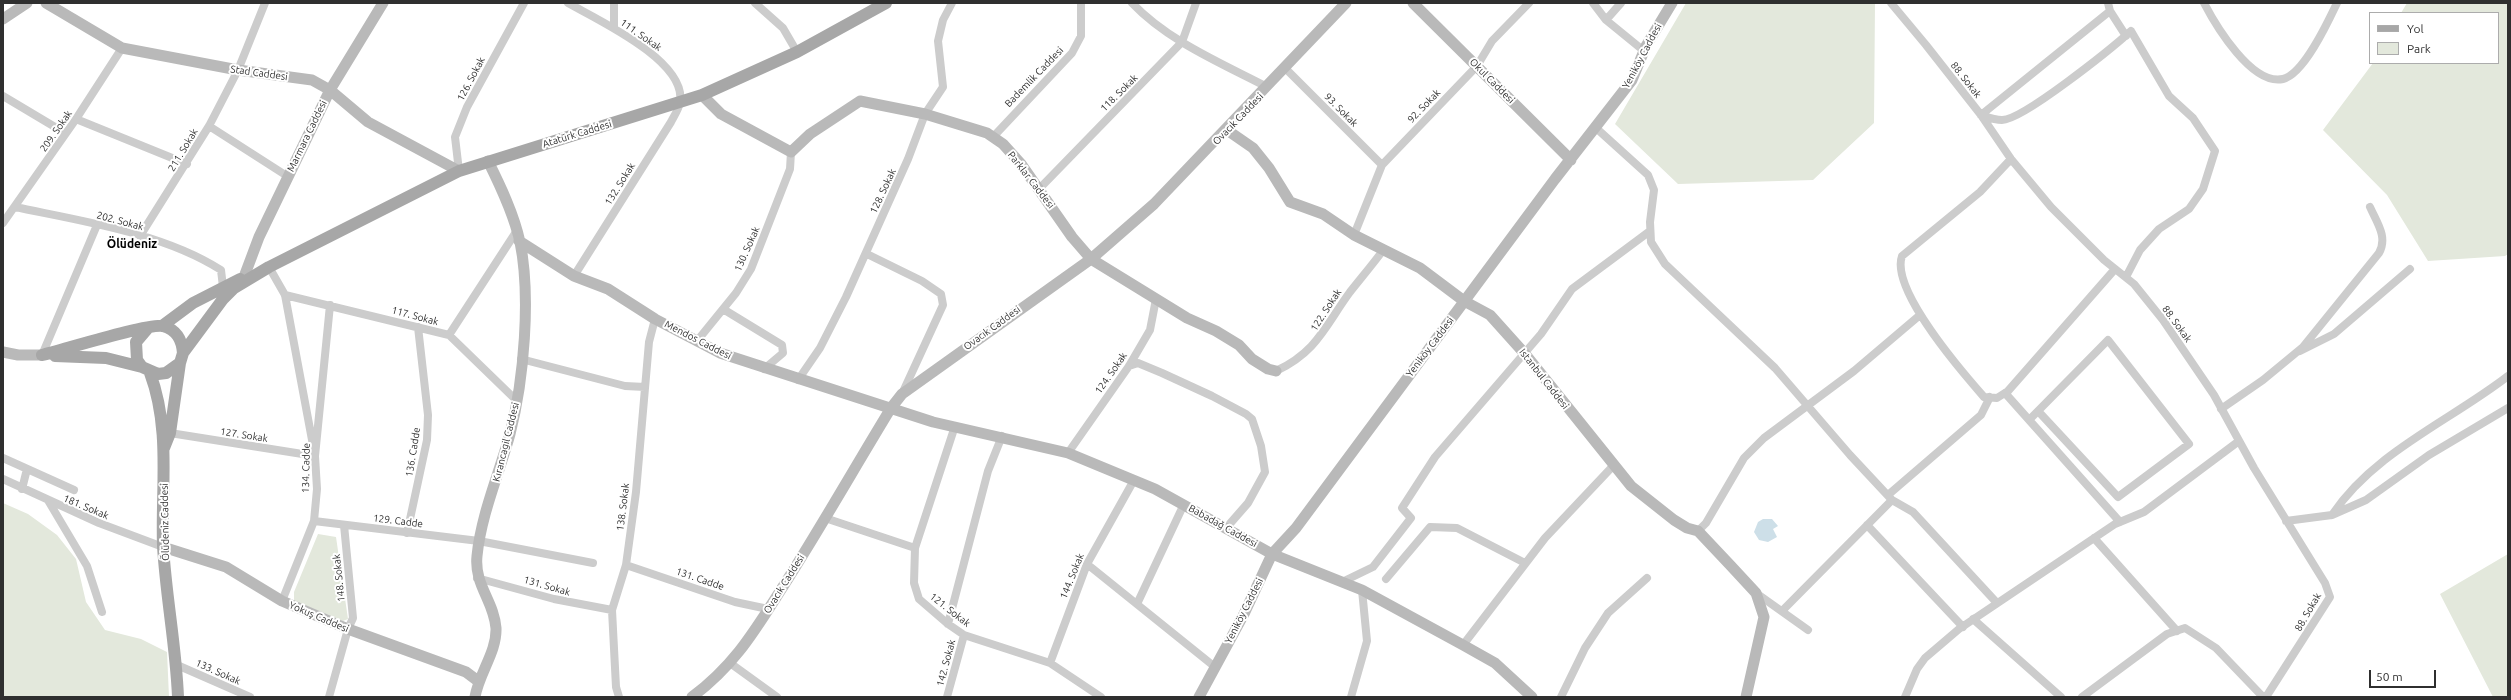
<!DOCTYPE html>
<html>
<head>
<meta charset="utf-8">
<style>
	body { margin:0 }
	#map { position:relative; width:2511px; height:700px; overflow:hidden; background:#fff; font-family:Ubuntu,sans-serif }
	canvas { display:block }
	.frame { position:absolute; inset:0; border:4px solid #2f2f2f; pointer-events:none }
	.legend { position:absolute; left:2369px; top:12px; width:130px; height:52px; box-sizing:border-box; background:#fff; border:1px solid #acacac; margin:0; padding:5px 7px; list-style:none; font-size:12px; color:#2f2f2f }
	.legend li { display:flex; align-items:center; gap:8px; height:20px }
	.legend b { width:20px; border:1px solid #acacac }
	.scale { position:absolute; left:2369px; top:670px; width:67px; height:18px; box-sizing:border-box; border:2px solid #2f2f2f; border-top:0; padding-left:5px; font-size:12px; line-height:14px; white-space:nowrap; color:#2f2f2f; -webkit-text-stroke:3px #fff; paint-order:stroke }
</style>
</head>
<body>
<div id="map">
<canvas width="2511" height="700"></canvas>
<div class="frame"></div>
<ul class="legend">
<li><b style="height:5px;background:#a7a7a7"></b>Yol</li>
<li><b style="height:11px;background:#e3e8dc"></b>Park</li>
</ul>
<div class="scale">50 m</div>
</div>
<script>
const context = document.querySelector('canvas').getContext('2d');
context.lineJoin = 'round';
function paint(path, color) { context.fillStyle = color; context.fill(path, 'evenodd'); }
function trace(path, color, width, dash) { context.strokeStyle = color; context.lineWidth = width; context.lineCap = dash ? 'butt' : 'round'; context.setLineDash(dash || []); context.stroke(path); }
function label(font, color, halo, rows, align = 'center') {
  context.font = font + ' Ubuntu,sans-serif'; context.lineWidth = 4; context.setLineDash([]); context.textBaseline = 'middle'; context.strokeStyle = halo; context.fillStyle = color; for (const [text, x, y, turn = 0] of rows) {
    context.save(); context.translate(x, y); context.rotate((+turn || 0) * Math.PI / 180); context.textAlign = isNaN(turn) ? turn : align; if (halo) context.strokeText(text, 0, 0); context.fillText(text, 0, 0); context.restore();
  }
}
paint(new Path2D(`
	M1686,3H1875L1874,123L1813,180L1678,184L1615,124Z
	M2407,3H2508V254L2505,256L2428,261L2387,195L2323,130L2373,63H2498V13H2401Z
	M3,503L28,514L57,535L76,559L86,602L105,630L141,639L167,652L169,697H3Z
	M318,534L336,537L348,619L343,621L294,601V592Z
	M2508,554V697H2493L2440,594Z`), '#e3e8dc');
paint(new Path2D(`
	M1763,519H1772L1778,526L1773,529L1777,537L1768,542L1759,540L1754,532L1758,522Z`), '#cddfe8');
trace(new Path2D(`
	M568,3C598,20 687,61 680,102C679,109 674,116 671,122L574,276
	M614,3V28
	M755,3L783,28L797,52
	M1132,3C1168,41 1221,63 1267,87
	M1593,3L1606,20L1644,51
	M1891,3L1926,45L1981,115L2011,159L2051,207L2104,260L2134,284L2163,320L2214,395L2254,468L2325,583L2330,597L2266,697
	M2108,3L2110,11L2126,36
	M2204,3C2216,26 2252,86 2283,79C2304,74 2328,22 2337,3
	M1606,20L1621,3
	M1285,68L1382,165
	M3,96L65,133
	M1981,115C1987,117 1995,120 2002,120C2023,120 2112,48 2131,31L2169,96L2193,118L2215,151L2203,189L2189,209L2159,229L2140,250L2126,277
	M1981,115L2110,11
	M76,119L187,164
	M209,126L287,176
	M1596,128L1648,175L1654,190L1650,222L1651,242L1665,264L1775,368L1850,455L1892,500L1913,512L1997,603
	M993,137L1072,53L1081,36V3
	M2011,159L1980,192L1902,256C1890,289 1962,372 1984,397L1997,398L2008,391L2115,269
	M459,171L455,137L467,107L524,3
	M1040,188L1182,42L1196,3
	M15,207C82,221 163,233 221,270L223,287
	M3,223L76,119L122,48
	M1354,235L1382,165L1477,66L1492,41L1529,3
	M140,236L209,126L238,70L265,3
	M867,254L922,281L941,294L943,305L902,394
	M285,295L449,335L516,400
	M723,309L782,345L783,353L764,369
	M449,335L516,232
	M697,341L736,293L751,269L790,169L791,152
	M2300,351L2334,334L2410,269
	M42,355L97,225
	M521,359L625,386L645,387
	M1129,366L1138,363L1162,373L1212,396L1246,414L1252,419L1261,446L1265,472L1248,503L1227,527
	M1276,371C1317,352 1325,326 1350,292C1361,278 1373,264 1384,249
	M798,380L820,348L846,297L908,159L925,114L943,87L938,41L943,20L952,3
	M2005,393L2120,522
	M2221,409L2263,380L2303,347L2379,253C2388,237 2377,223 2370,207
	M2029,420L2038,411L2108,340L2189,444L2118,497L2038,411
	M170,433L315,456L285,295L269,267
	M1068,453L1129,366L1150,330L1156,299
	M3,458L74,490
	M3,479L99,523L163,547
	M22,489L27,469
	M1888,495L1981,415L1990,397
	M49,502L87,566L102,612
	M2332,515L2366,500L2429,455L2508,408
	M825,518L915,548L914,583L919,599L948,624L964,635L1050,663L1101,697
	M314,521L479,541L593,563
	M2286,521L2332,515C2374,452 2450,421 2508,376
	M1867,525L1963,627
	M1698,531L1706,523L1744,458L1764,438L1854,371L1920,315
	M407,533L427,440L428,415L418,327
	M2094,538L2177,631
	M915,548L955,426
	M1087,564L1215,667
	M626,565L735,602L768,609
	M477,578L554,599L612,610
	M1386,579L1430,527L1457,528L1525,563
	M1342,582L1373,567L1411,518L1402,508L1435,457L1541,334L1572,289L1650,231
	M1756,593L1808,630
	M282,601L314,521L317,489L315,456L330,305
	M1137,604L1184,504
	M1782,611L1892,500
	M1973,619L2061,697
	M948,624L988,471L1002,436
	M1463,645L1545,538L1613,466
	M730,663L777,697
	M1050,663L1087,564L1134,480
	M177,665L250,697
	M329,697L348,629L353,618L344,525
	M619,697L616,687L612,610L626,565L636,492L649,342L655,319
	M947,697L964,635
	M1351,697L1367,641L1362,590
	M1561,697L1585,648L1608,613L1647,578
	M1905,697L1917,669L1925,658L1959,629L2115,524L2144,512L2239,441
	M2082,697L2167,634L2185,628L2216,648L2263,697`), '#ccc', 8);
trace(new Path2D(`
	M46,3L122,48L238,70L312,80L330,90L368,122L459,171
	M1413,3L1571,160
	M3,19L27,3
	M702,95L721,114L791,152L810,134L860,101L925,114L987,133L1003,144L1021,164L1072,237L1091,259L1187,318L1216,331L1239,345L1252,359L1268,369L1276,371
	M1227,130L1253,148L1269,168L1290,202L1323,214L1354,235L1420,268L1464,301L1490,315L1525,354L1631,486L1674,520L1687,528L1698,531L1731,566L1756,593L1764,617L1746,697
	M519,241L574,276L608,289L655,319L720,353L933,422L1068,453L1155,489L1272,554L1362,590L1463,645L1495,663L1532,697
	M244,277L259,237L330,90L383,3
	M3,352L18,355H42
	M163,547L226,567L282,601L348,629L466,672L478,681
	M475,697C479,673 497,652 496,628C494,601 474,585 477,556C481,515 499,474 510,434C524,380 531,296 520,242C514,214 500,185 488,161
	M692,697C736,664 755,630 784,585C821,527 855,467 891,408L902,394L1091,259L1154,204L1346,3
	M1199,697L1244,614L1272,554L1296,528L1555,179L1632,80L1646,46L1672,3`), '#b9b9b9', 11);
trace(new Path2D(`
	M162,326L193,303L240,279
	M42,355C63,350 149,323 163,326C177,330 182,340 183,353
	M55,356L106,358L142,367L158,374L166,373L180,363
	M142,367L137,360L136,342L147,329
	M150,373C171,429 161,488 163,546C166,597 176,646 178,697
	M164,448L170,433L180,363L183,353L223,299L234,288L269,267L459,171L702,95L797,52L886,3`), '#a7a7a7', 12);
label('10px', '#2f2f2f', '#fff', [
	["111. Sokak",641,35,35],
	["Yeniköy Caddesi",1642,56,-62],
	["Stad Caddesi",259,73,8],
	["Bademlik Caddesi",1034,77,-46],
	["126. Sokak",471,79,-62],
	["88. Sokak",1966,80,52],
	["Okul Caddesi",1492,81,45],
	["118. Sokak",1119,93,-45],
	["92. Sokak",1424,106,-46],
	["93. Sokak",1341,110,45],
	["Ovacık Caddesi",1238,119,-46],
	["209. Sokak",56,131,-55],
	["Atatürk Caddesi",577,134,-17],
	["Marmara Caddesi",307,136,-64],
	["211. Sokak",183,150,-59],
	["Parklar Caddesi",1031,180,52],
	["132. Sokak",620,184,-58],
	["128. Sokak",883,191,-65],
	["202. Sokak",120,221,15],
	["130. Sokak",747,249,-66],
	["122. Sokak",1326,310,-57],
	["117. Sokak",415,316,15],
	["88. Sokak",2177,324,54],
	["Ovacık Caddesi",992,328,-36],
	["Mendos Caddesi",698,340,27],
	["Yeniköy Caddesi",1430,347,-53],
	["124. Sokak",1111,373,-55],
	["Istanbul Caddesi",1544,379,52],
	["127. Sokak",244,435,9],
	["Kırancagil Caddesi",506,442,-76],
	["136. Cadde",413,452,-81],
	["134. Cadde",306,468,-89],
	["181. Sokak",86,507,23],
	["138. Sokak",623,507,-83],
	["129. Cadde",398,521,7],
	["Ölüdeniz Caddesi",165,522,-91],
	["Babadağ Caddesi",1223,526,29],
	["144. Sokak",1072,576,-68],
	["148. Sokak",339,578,-96],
	["131. Cadde",700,579,19],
	["Ovacık Caddesi",784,584,-58],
	["131. Sokak",547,586,16],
	["121. Sokak",950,610,38],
	["Yeniköy Caddesi",1244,611,-63],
	["88. Sokak",2308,612,-60],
	["Yokuş Caddesi",319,617,23],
	["142. Sokak",946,663,-75],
	["133. Sokak",218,672,24]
]);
label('bold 12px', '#000', '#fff', [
	["Ölüdeniz",132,244]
]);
</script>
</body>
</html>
